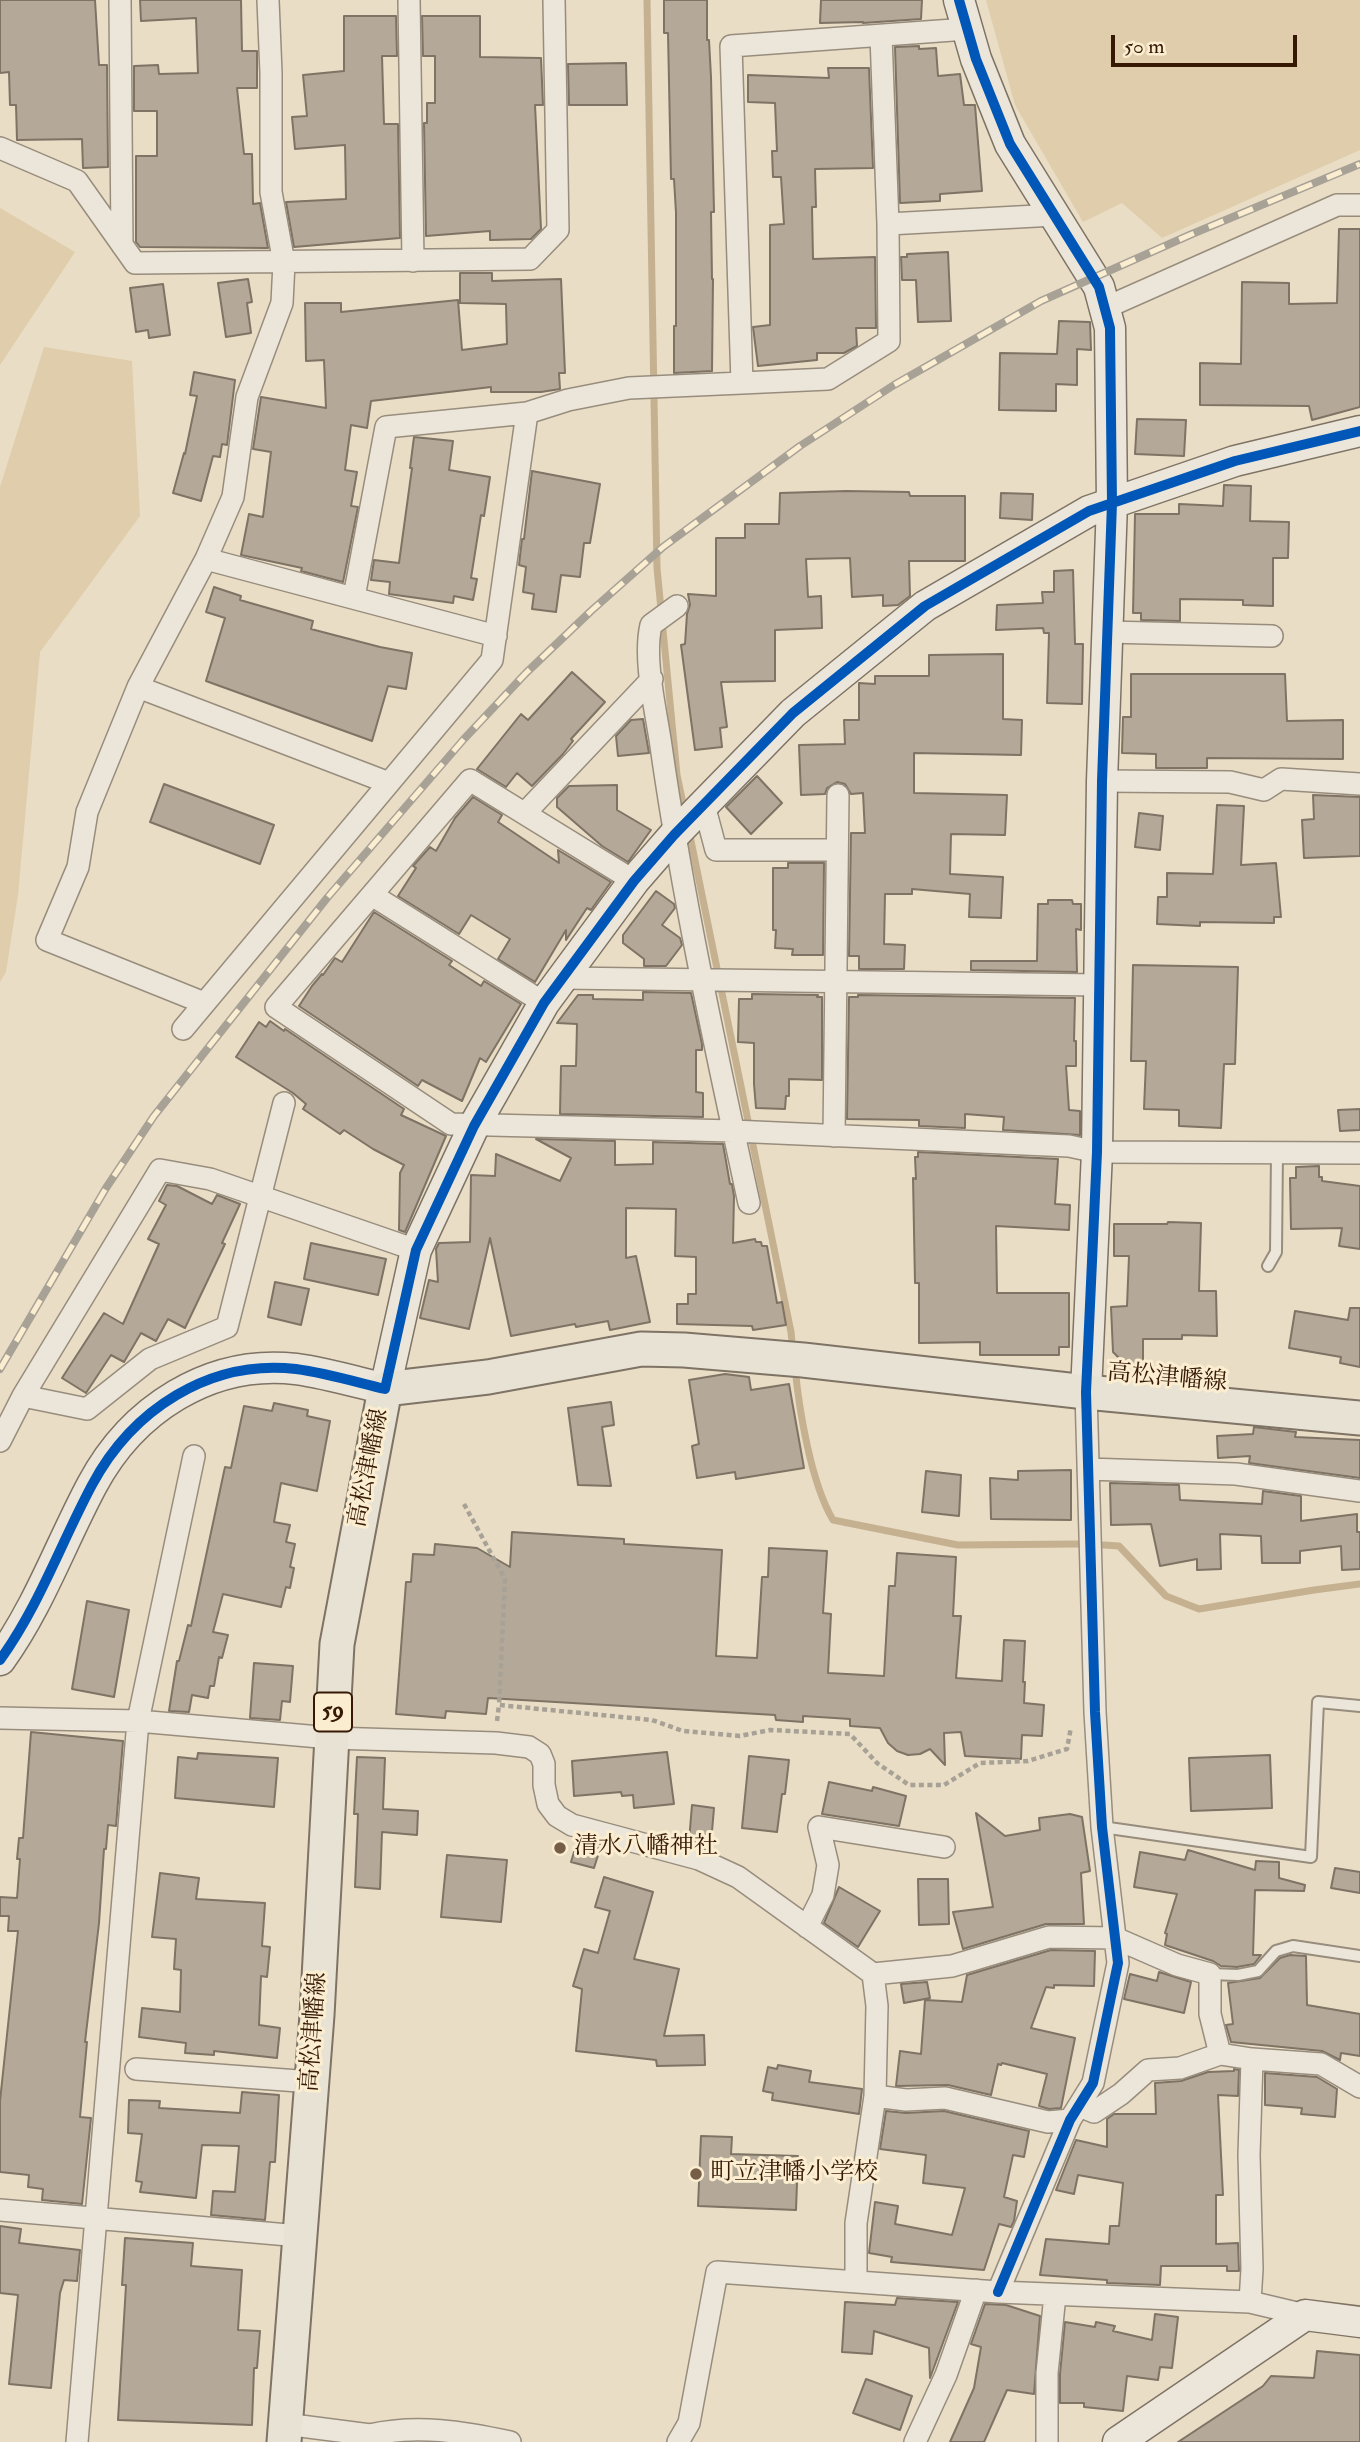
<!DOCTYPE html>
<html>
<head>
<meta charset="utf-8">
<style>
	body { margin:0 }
	#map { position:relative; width:1360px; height:2442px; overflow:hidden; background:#e9ddc5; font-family:"IM FELL Double Pica",serif }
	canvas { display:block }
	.scale { position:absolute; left:1111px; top:35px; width:186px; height:32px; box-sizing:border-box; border:4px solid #361805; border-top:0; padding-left:9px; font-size:21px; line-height:24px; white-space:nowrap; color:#361805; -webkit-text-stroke:5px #faedd0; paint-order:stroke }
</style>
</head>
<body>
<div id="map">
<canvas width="1360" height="2442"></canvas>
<div class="scale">50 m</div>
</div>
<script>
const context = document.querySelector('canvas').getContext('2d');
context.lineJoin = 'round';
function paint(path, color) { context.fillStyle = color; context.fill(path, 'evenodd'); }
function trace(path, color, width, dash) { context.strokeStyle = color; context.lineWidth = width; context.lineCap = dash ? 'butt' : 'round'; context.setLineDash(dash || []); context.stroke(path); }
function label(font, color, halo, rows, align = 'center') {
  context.font = font + ' "IM FELL Double Pica","Noto Serif JP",serif'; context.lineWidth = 6; context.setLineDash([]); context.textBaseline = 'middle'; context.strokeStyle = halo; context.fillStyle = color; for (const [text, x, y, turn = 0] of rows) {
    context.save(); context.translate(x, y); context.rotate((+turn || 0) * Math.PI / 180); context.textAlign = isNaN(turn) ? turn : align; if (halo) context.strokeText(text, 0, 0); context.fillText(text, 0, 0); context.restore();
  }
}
paint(new Path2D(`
	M986,0H1360V150L1162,238L1122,203L1083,222L1015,105Z
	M0,208L75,252L0,365Z
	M44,347L132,361L140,516L40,652L18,895L6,972L0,982V487Z`), '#dfcdac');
trace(new Path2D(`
	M647,0L657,568L677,775L685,813
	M689,831L791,1332L793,1352
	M795,1367C799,1410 811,1483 833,1520L958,1545L1078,1544
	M1104,1545L1119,1546L1166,1596L1199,1609L1314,1590L1360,1584`), '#c5b190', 7);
const building = new Path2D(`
	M0,0H95L99,65H107L108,167L83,168L82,139L17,140L16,105H10L9,72L0,73Z
	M140,0H241L242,51H257V88H237L244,154H252L253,204L260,203L268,248L140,247L136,242V156H157V111H134V66L158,65L159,74L198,73L196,18L141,21Z
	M664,0H707V40H709L711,77L714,212H711L712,279H713L712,371L674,373V326H676V213L674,179H671L668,33H664Z
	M821,0H922L921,19L863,23V22L820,23Z
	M344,16H396L397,56H382L384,124H398L400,238L294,247L286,202L346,199L345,145L295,149L292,117L307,116L303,75L344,71Z
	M422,16H480V57L541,58L543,105H535L541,229L531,239L490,240V231L426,236L424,123H427V103H435V56H423Z
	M919,46V49L936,48L938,76L960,74L964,105H975L982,191L940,194V201L900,203L895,47Z
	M626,63L627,105H569L568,64Z
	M828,68H869L873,168L815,169L816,207H812L813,259L875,257L876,328H856L857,346L844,353H817V360L758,366L753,327L770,325V225L784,224L781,177H773L772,151H777L775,103L748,102V75L829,78Z
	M1339,229H1360V407L1312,420L1309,406L1200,405V363L1241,364L1242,282L1289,283V304L1337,303Z
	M948,252L951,321L918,322L916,280H902L901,257H907V254Z
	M460,273H492V281L561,279L565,373H559L560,389L541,392H491V387L371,401L367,428L351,425L345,470L357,472L351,506L358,507L343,582L301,571L302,568L241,555L249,514L263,517L271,452L253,449L261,397L326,408L324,360L306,361L305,303H341V312L458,300L462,350L507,344L506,304L460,303Z
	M248,279L252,302L247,303L251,333L226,337L218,283Z
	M163,284L170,335L149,338L148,330L136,332L130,288Z
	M1059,321L1090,322L1091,350L1077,349V385L1056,384V411L999,410L1000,353L1057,354Z
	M194,372L235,380L227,445L222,444L220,457L213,456L201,501L173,493L184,453L185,454L197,396L190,395Z
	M1137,419L1186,420L1184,456L1135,454Z
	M414,437L453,441L449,470L490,477L484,516L481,515L471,578L477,579L473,600L454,596L453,603L389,594L390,582L371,580L374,560L399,563L412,468H410Z
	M532,471L600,484L590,543H584L580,577L561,575L556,612L532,609L534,594L523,592L526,567L519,565L522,539H524Z
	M1224,485L1251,486L1250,521L1289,522L1288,558H1273V606L1243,605V600L1180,599V621L1141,620V613H1133L1135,514H1179V504L1223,506Z
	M846,491L909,492L910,496H965V561H909L910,596L898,605L883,606V595L852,597L850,558L806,559L808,597L821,596L822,628L775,630V681L721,682L727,727L720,728L722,747L695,750L681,645L685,644L687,614L690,605L688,594L716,596V538H745V524H779L780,493Z
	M1001,493L1033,494L1032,520L1000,518Z
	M1073,570L1075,644H1083L1082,704L1047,703L1049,633H1044L1043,628L996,630L997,605L1043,603L1042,592H1054V571Z
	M214,587L241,596L240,600L313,621L311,629L380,647L412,653L406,689L388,686L372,741L206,681L225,618L206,612Z
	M1003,654V719L1022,720L1021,755L914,753V793L1007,795L1005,835L951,834L950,874L1003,877L1001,918L969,917L970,894L912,889V894H885L884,944L905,945L904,969H859V956H849L851,833H865L863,793L851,794L845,784L837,782L827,788L825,794L801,795L799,745L845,744L844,720H859V683L875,684V676H929V655Z
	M572,672L605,702L571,739L573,741L563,754L532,786L517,773L506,787L477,769L521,714L528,720Z
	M1131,674H1285L1287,721L1343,720V759L1207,758V768H1156V754L1122,753L1123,717H1131Z
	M643,719L649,753L618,756L616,736L631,720Z
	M757,776L782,803L751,834L726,807Z
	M164,784L274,825L260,864L150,822Z
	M617,785V810L651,830L628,862L602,846L557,807V798L569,786Z
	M1313,795L1360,797V856L1304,858L1302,820L1314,819Z
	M473,797L502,815L498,822L559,863L558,850L611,882L591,910L587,908L566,940V930L535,982L498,959L510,939L471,915L459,934L398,896L416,868L413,866L430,847L436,851L455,818Z
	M1217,805L1244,806L1241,865L1276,863L1281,917H1274V923L1200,922V926L1157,924L1158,897H1167V873L1213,874Z
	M1139,813L1163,816L1160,850L1135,847Z
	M788,863H824L823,955H792L793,949L775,948L776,930H773V868H788Z
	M656,891L674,904L675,908L662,925L680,938L682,945L666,966H644V959L623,943V935Z
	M1048,900H1072L1073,904H1081V930L1076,929L1077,972L971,970V961H1037L1038,904H1048Z
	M374,912L452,961L449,965L481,986L484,981L521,1004L486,1062L480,1058L462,1101L422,1080L418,1086L299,1006L312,986L322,974L323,975L335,958L342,962Z
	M1133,965L1238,967L1235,1064H1224L1221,1128L1179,1126V1110L1144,1109L1146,1061H1131Z
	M643,992L691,993L702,1044V1050H696V1092L703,1093V1117L560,1114L561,1066H576L577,1024L557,1023L578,995H593V999L643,1000Z
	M752,994L818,995L817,997H822V1080L789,1079V1096H786L785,1109L756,1108L754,1084V1043L738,1042L739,999H752Z
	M858,995L1075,998L1074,1041H1076V1066H1066L1069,1110L1080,1111V1135L1003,1130L1004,1117L965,1114V1128L919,1126V1120L847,1119L849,997H858Z
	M270,1021L284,1031L285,1029L404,1109L401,1115L446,1136L405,1232L399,1230L400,1173L404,1165L373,1149L344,1130L340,1134L303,1109L306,1104L293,1093L236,1057L259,1022L266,1027Z
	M1360,1109V1130L1340,1131L1338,1110Z
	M536,1139L615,1141V1165L653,1164V1142L723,1144L730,1184H732L734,1196L733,1243L755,1239L756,1242H761L762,1246H767L777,1303L782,1302L786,1325L753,1330L752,1326L677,1324V1304H688V1294H696V1257L675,1256L676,1209L626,1208V1258L636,1256L650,1322L610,1330L608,1321L576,1327L575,1324L511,1336L490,1238L469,1329L420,1318L429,1280L438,1282L436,1249L439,1243L470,1242L471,1175L495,1176L496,1154L560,1181L571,1158Z
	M918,1152L1058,1159L1055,1204L1070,1205L1069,1230L996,1226L997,1293H1069V1347H1059V1355H980V1342L919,1343V1283H915L913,1178L916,1179L915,1157H918Z
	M1319,1166V1177H1322V1181L1360,1186V1249L1339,1246L1342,1228L1291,1229L1290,1178H1296V1167Z
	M167,1185L177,1186L212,1204L217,1195L240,1204L222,1243L225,1244L185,1328L168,1319L156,1341L141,1333L124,1362L111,1355L86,1393L62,1378L104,1313L123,1324L159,1244L148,1239L166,1205L159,1201Z
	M1168,1222L1201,1223L1199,1291H1216L1217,1336L1182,1335V1339H1143V1366H1127L1113,1352L1111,1307L1127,1306L1129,1256H1114V1224H1167Z
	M311,1243L386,1259L378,1295L304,1279Z
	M275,1282L309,1289L301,1325L268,1317Z
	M1350,1308H1360V1367L1340,1363L1341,1357L1289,1348L1295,1311L1348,1320Z
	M725,1374L749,1377L751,1390L789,1384L804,1468L736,1479L735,1472L697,1478L692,1446L699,1444L689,1380Z
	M611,1402L614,1425L602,1427L611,1486L578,1485L568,1408Z
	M274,1403L308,1410L307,1416L330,1421L317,1491L281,1483L274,1522L290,1525L286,1542L295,1544L290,1567L294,1568L290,1588L286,1587L281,1607L223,1594L213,1632L228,1635L222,1658L219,1657L214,1686H210L208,1698L192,1695L189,1712L169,1711L177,1661H179L188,1625L191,1626L225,1467L231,1468L244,1406L272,1411Z
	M1254,1427L1296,1432L1295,1437L1360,1440V1478L1249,1463L1250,1456L1218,1458L1217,1436L1253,1434Z
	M1071,1470V1520L991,1519L990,1478L1018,1480V1471Z
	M926,1471L961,1475L959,1516L922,1512Z
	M1110,1483L1179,1485L1180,1500L1262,1504L1263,1491L1301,1496V1521L1357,1514V1532H1360V1569L1342,1570L1341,1546L1300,1551V1563H1262L1261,1536L1220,1534L1221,1569L1197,1570V1559L1160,1566L1151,1524L1111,1525Z
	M512,1532L624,1539V1544L722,1550L716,1656L757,1658L762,1577H768L769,1548L827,1551L823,1613L831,1614L828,1673L884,1676L889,1586H895L897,1553L956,1557L953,1616H961L956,1678L1002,1681L1004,1640L1025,1641L1023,1682H1025L1024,1703L1044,1705L1042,1736L1022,1735L1021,1759L965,1756L961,1732L944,1733L945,1765L930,1749L920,1754L908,1755L897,1751L888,1743L880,1728L850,1726V1719L803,1716V1722L776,1720L775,1715L488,1698L486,1714L446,1711L445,1718L396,1714L406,1582H411L413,1554L434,1555L435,1544L477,1548L510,1567Z
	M87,1601L129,1610L114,1697L72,1689Z
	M254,1663L293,1666L290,1702L282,1701L280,1720L250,1718Z
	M31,1732L123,1741L116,1826L108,1825L106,1849H104L99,1923L85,2042H87L80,2117L91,2118L82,2204L42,2200L43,2189L28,2187L29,2175L0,2172V2101L18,1931H8L9,1916H0V1897L17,1898L20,1859H17L19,1838H23Z
	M667,1752L674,1804L634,1808L633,1795L622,1796L621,1792L574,1796L572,1761Z
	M198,1753L278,1758L274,1807L175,1798L178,1757L197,1759Z
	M1270,1755L1272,1808L1191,1811L1189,1758Z
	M749,1756L789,1760L785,1794H782L777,1832L742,1828Z
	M357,1757L385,1758L383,1809L418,1811L417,1835L382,1832L380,1889L355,1887L358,1814H354Z
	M829,1782L872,1791L873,1787L906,1796L899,1826L822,1814Z
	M692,1805L714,1808L711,1843L689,1841Z
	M976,1813L1005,1836L1040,1830L1039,1818L1070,1814L1082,1817L1090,1871L1081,1873L1084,1924H1046L963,1949L953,1912L993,1907Z
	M577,1842L600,1849L594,1868L571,1862Z
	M1188,1850L1255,1870L1256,1861L1279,1862V1878L1305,1885L1304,1891L1255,1890L1253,1955H1261L1254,1964L1237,1967L1221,1966L1213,1961L1165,1945L1167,1934L1165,1933L1177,1894L1134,1887L1140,1852L1185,1860Z
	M447,1855L507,1860L501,1922L441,1917Z
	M1335,1868L1360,1872V1893L1331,1888Z
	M160,1873L199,1878L196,1899L265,1903L262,1946L270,1947L267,1977L261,1976L259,2025L280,2028L277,2058L214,2051V2055L185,2053L186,2043L139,2037L142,2008L180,2012L181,1970L174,1969L176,1939L152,1937Z
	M604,1877L653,1892L634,1959L679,1969L664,2036L704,2035L705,2065L657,2066L656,2060L576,2051L582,1989L573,1986L584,1949L598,1953L610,1911L595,1907Z
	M918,1879H948L949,1924L919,1925Z
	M839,1887L880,1911L858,1947L824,1923Z
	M1051,1950L1095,1951L1094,1986L1054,1985V1988L1046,1987L1031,2028L1075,2038L1061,2108L1049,2109L1039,2106L1047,2074L1002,2063L1001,2065L998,2064L991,2095L948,2085L896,2086L900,2051L921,2054L925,2000L962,2002L967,1975Z
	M1290,1955L1306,1956L1307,2005L1360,2014V2056L1341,2053L1340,2060L1322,2051L1231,2042L1226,2025L1233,2024L1228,1983L1260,1978L1280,1958Z
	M1159,1972L1191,1982L1184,2013L1124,1999L1130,1974L1157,1981Z
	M927,1982L930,1998L904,2003L901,1984Z
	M778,2065L811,2071L809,2082L862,2089L859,2114L772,2100L773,2093L763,2091L768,2067L777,2069Z
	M1234,2069L1239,2070L1238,2096L1218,2095L1223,2195H1216V2244L1238,2243L1239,2271H1227V2266H1161L1160,2285L1107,2283V2280L1040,2275L1046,2239L1109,2244L1110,2226H1119L1123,2183L1078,2175L1074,2194L1056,2190L1076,2140L1107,2147V2119L1114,2114H1156L1155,2083L1181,2081L1208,2072L1234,2071Z
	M1265,2073L1317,2077L1337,2089L1335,2117L1301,2114L1302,2108L1265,2105Z
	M242,2092L279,2095L275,2162H270L265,2220L211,2215L213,2191L235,2192L239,2146L202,2145L196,2198L140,2192L142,2182L136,2181L142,2134L128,2133L129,2100L160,2101L159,2108L240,2113Z
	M886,2111L906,2113L944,2111L1029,2131L1024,2157L1013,2155L1004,2197L1017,2201L1014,2221L1011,2227L999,2224L984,2270L891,2262L892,2257L869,2253L875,2202L898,2206L895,2224L952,2235L965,2188L923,2183L926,2155L880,2149Z
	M701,2136L732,2137L731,2154L798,2156L796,2210L698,2206Z
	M0,2226L21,2229L19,2243L80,2250L77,2281L64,2280L60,2293L51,2388L9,2384L18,2295L0,2293Z
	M125,2238L193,2243L191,2266L242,2270L238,2330L260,2331L257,2368H254L252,2425L118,2420L126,2285H122Z
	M897,2298L958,2302L930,2378L929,2348L874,2331L872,2354L842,2352L845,2302L895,2305Z
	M985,2304L1006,2305L1040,2316L1034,2394L1007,2390L984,2442H950L974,2388L981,2347L971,2344Z
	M1155,2314L1178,2317L1172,2368L1160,2367L1158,2380L1127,2376L1123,2411L1084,2407V2403H1060V2374L1065,2322L1095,2327L1096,2322L1115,2326L1113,2331L1152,2340Z
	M1317,2351L1360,2355V2442H1178L1263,2386L1271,2376L1314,2378Z
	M866,2379L912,2396L900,2430L853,2413Z`);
paint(building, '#b4a998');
trace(building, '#7e7364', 2);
const lane = new Path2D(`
	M1268,1266L1276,1252L1277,1152
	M1102,1827L1311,1857L1318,1702L1360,1706
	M1210,1974L1238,1975L1258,1971L1276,1951L1293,1946L1360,1956`);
const street = new Path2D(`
	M120,0L122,245
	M409,0L413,261
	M881,36L888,224L889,341L828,379L742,383L731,46L967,29
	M0,148L77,181L135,263L530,259L558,230L554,0
	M888,224L1055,215
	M1105,308L1337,205H1360
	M206,559L496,636
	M354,597L386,427L527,413L568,400L629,388L742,383
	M677,606L651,625C643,660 656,710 661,746C683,900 716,1051 749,1203
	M1107,632L1272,636
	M138,687L389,783
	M1102,781L1230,782L1264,790L1281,779L1360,784
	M704,805L716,850H837
	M525,813L652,679
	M634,881L470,780L276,1007L451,1124L733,1131L1069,1146L1097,1152L1360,1153
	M372,895L544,1003
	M562,978L1100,985
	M204,1003L47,940L78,867L87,812L138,687L206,559L233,497L247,397L282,303L284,263L271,192V73L268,0
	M183,1029L492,660L527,413
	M834,1136L838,795
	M23,1396L87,1409L150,1359L227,1327L284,1103
	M0,1441L23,1396L160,1170L210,1179L416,1250
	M1088,1469L1236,1474L1360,1491
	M0,1718L138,1721L331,1738L496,1743L529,1747L540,1754L544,1764V1785L548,1804L557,1816L572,1825L699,1859L738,1877L873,1974L952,1966L1049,1937L1115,1938L1177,1965L1210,1974V2014L1220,2054
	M807,1927L823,1895L828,1865L819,1827L944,1847
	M136,2069L312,2082
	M875,2096L906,2100L945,2098L1048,2122L1070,2120
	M1080,2106L1094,2112L1121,2094L1148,2070L1180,2068L1220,2054L1252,2059L1321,2064L1360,2087
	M0,2210L300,2236
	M856,2281V2223L875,2096L877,2006L873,1974
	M998,2292L1070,2120L1093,2083L1118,1963L1102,1827L1095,1712L1086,1392
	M1250,2302L1252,2269L1249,2155L1252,2059
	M285,2424L370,2435L383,2439
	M370,2435C417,2424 464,2432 510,2442
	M77,2442L138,1721L194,1456
	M678,2442L689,2423L717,2272L998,2292L1250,2302L1305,2315
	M915,2442L946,2375L976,2290
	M1047,2442V2373L1055,2295`);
const secondary = new Path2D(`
	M959,0L976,59L1010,144L1099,287L1110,328L1112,503L1102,781L1097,1152L1086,1392
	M0,1660C39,1606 61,1543 92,1485C132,1410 209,1359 296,1369C326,1373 356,1382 385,1389L416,1250L474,1126L544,1003L634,881L674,835L793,713L925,606L1089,511L1235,461L1360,431
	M1118,2442L1305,2315L1360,2322`);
const primary = new Path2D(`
	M284,2442L317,2015L337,1644L385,1389L488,1377L641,1349L684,1350L803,1360L1086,1392L1360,1418`);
trace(lane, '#988d7d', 14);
trace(street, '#988d7d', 24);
trace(secondary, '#7e7364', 33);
trace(primary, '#7e7364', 37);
trace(new Path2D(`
	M464,1504L505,1579L499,1705
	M497,1721L499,1705L652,1720L683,1731L740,1736L770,1730L850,1734L877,1763L909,1785H944L980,1763L1028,1761L1067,1749L1071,1727`), '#a8a196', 4.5, [5, 3.5]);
trace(lane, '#ece6da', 10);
trace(street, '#ece6da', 21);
trace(secondary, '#ece6da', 30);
trace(primary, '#e8e2d4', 33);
const rail = new Path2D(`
	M0,1369L106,1188L154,1116L327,898L464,739L526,673L591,611L663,547L800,446L894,385L1041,301L1192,234L1360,164`);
trace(rail, '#a8a196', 8);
trace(rail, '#faedd0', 5, [16]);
trace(new Path2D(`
	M959,0L976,59L1010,144L1099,287L1110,328L1112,503L1102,781L1097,1152L1086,1392L1095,1712L1102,1827L1118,1963L1093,2083L1070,2120L998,2292
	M0,1660C39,1606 61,1543 92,1485C132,1410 209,1359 296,1369C326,1373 356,1382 385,1389L416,1250L474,1126L544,1003L634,881L674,835L793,713L925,606L1089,511L1235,461L1360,431`), '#0057b8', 10);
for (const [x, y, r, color] of [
	[560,1848,7,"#755d48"],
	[696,2174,7,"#755d48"]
]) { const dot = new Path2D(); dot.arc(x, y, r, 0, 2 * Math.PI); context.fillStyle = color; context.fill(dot); trace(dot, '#faedd0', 2.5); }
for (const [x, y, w] of [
	[333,1712,38]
]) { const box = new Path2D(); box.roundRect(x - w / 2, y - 19.5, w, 39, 5); context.fillStyle = '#faedd0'; context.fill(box); trace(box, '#361805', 2); }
label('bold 23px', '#361805', null, [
	["59",333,1712]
]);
label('24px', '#361805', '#faedd0', [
	["高松津幡線",1167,1379,5],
	["高松津幡線",370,1468,-79],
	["高松津幡線",315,2032,-86]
]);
label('24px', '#361805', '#faedd0', [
	["清水八幡神社",574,1848],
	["町立津幡小学校",710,2174]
], 'left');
</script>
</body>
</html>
